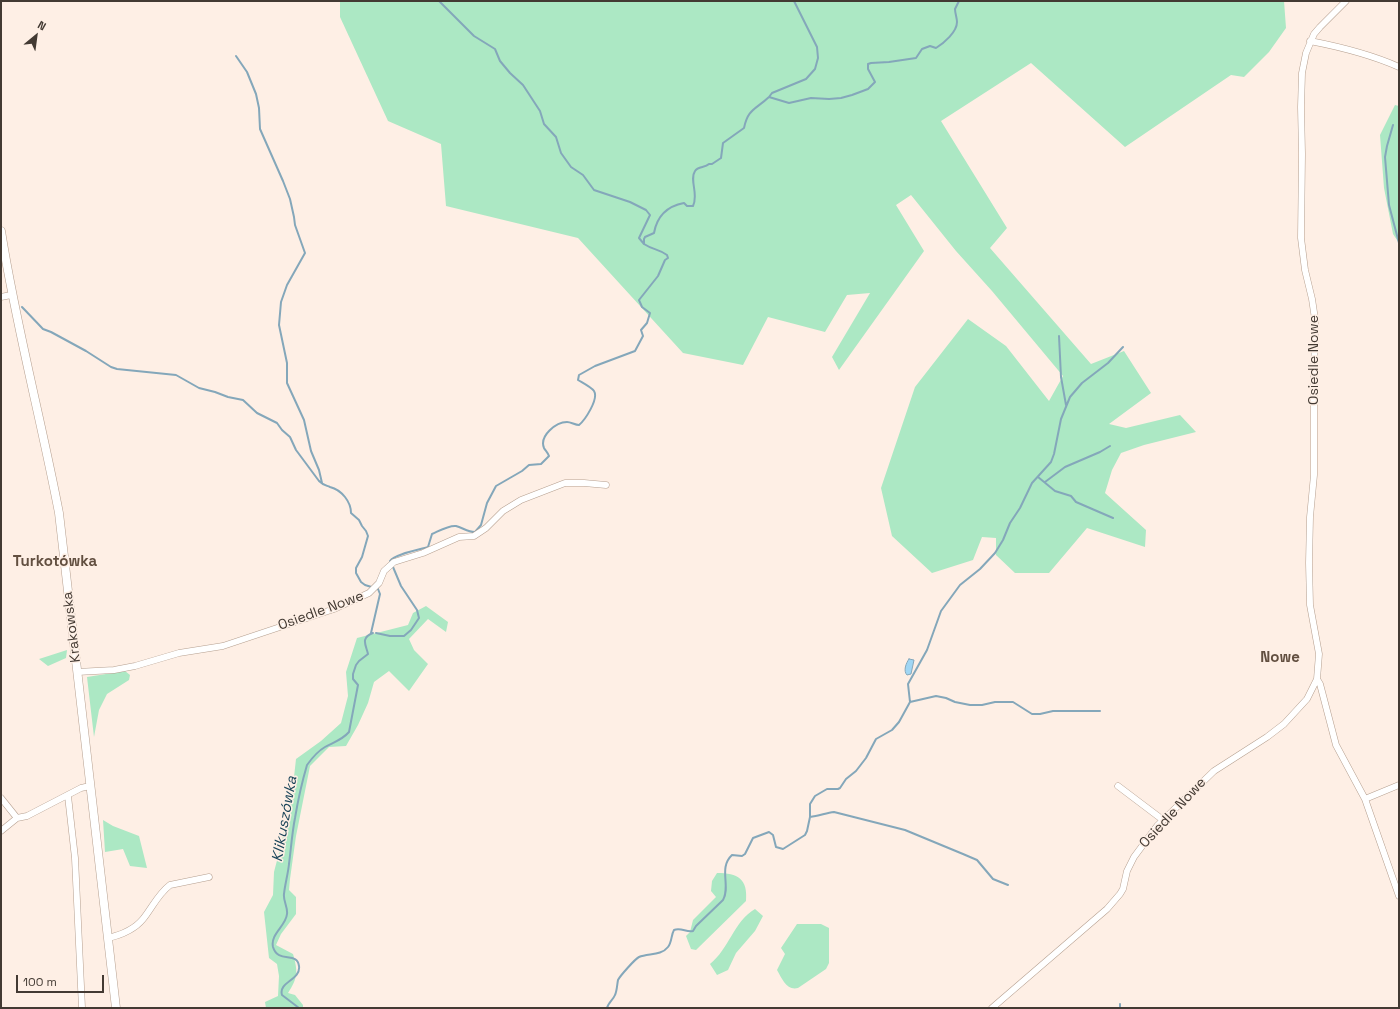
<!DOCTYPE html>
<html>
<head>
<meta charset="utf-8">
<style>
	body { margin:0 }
	#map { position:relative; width:1400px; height:1009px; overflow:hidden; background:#feefe5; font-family:"Space Grotesk",sans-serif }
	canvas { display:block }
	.frame { position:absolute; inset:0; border:2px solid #433a33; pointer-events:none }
	.north { position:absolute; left:16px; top:16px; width:40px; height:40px; -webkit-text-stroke:3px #feefe5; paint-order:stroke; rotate:29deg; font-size:11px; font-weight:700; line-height:16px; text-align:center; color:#433a33 }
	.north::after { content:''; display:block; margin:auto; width:14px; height:18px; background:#433a33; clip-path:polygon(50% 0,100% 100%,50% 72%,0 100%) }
	.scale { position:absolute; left:16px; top:975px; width:88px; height:18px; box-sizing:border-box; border:2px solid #433a33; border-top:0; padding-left:5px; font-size:12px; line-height:14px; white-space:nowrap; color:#433a33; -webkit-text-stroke:3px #feefe5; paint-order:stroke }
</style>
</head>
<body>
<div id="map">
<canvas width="1400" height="1009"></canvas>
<div class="frame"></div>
<div class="north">N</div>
<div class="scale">100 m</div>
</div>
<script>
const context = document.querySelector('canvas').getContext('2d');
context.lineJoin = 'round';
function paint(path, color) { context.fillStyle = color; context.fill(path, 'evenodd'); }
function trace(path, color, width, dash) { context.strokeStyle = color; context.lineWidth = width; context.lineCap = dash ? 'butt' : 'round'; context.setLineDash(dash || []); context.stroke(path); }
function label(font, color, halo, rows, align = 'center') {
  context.font = font + ' "Space Grotesk",sans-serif'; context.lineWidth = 3; context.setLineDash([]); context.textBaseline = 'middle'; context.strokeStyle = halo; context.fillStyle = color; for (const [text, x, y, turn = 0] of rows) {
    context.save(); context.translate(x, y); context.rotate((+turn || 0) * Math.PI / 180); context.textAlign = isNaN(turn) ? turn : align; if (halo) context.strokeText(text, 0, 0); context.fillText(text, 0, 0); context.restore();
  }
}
paint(new Path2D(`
	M340,1H1284L1286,28L1269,52L1244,77L1231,75L1125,147L1031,63L941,121L1007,228L990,248L1091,364L1124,351L1151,393L1109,424L1126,428L1180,415L1196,432L1144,445L1121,453L1112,470L1105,493L1146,530L1145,547L1087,528L1049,573H1015L996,555V538L982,537L973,560L932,573L892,536L881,488L915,387L968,319L1006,346L1049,401L1063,376L992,291L956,251L911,195L896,205L924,251L839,370L832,357L870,293L847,295L825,332L768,317L743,365L683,353L578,238L446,206L441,144L388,121L340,17Z
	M1395,105L1399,106V243L1393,234L1384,188L1380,135Z
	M426,606L448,622L446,632L428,619L409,639L414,650L428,664L409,691L389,671L374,682L368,703L358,725L346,746L329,747L310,766L296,836L290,879L289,890L296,897V914L281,934L276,945L293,954C298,971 298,978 288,993L295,995L303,1005V1008H266L265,1002L278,996L279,976L277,964L269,958L264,912L273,895L274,872L281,845L293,786L296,759L321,741L341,723L348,696L346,672L357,638L408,625L413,613Z
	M67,650L66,658L48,666L39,659Z
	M125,671L130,675L129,680L107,694L99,710L94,737L87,677Z
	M103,820L113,826L139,836L147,868L130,866L123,849L105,852Z
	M717,873C738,873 748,879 746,901L696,950L691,949L686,936L690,932L693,920L716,897L711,891L712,881Z
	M755,909L763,916L755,931L736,953L728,970L717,975L710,964C729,949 734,921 755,909Z
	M797,924H821L829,928V963L826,969L798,988C787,991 782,979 777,970L785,954L781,948Z`), '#ace8c4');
const water = new Path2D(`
	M909,659L914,660L911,674L907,675C903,671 906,663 909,659Z`);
paint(water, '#a0d6f4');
trace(water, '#84a7ba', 1);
trace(new Path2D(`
	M439,1L474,36L495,49L500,61L510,73L523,85L540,111L544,124L556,137L561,153L571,167L583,175L594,190L630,202L646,210L650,215L639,238L644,244
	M236,56L247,72L256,94L259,108L260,129L283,181L290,199L294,217L295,225L305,253L287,285L281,302L279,325L287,363V383L304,420L311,451L319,470L322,483
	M769,97L772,93L806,79L815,69L818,58L817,47L794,1
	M1393,125L1387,146L1385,157L1389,205L1399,243
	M22,307L43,329L51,332L86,351L111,367L117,369L176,375L199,388L215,392L228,397L243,400L257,413L277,423L282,430L290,437L296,450L319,481C323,485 325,485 330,487C342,490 351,502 351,513L359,520L362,526L366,531L368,536L362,557L356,568V573L361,582L365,585L378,589L380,594L371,633
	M1059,336L1061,377L1066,405
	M1038,477L1055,491L1071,496L1076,502L1113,518
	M1045,482L1065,467L1100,452L1110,446
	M390,561C395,554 418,550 428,547L432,534C439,531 449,525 456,526C463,528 468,532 475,532L481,525L487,503L496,486L522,471L529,465L541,464L549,456C548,453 545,450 544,448C539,436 556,422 567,422C571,422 575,425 579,425C585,420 599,399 594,391C591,387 583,383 578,380L579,375L595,366L635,351L643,336L641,330L647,323L650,313L642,307L639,300L658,276L665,260L668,258L667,255C659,249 653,250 644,244V239L645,237L654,233C657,216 668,206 684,203L687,206H693C699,194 689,180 695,171C698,166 705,168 709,164H712L721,158L723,143L744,128C748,109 755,110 769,97L789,103L811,98L829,99L841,98L852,95L868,89L875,82L868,69V64L871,63L889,62L916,58L922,49L930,46L936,48C944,43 957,32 957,22C957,18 955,13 955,9L959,1
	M376,633L390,636H404L411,630L419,618L417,610L401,586L393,567
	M910,702L936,696L946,698L955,702L970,705H982L995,702H1013L1032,714H1040L1053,711H1100
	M810,817C819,816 826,813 834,812L905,830L963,854L977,860L993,879L1008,885
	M299,1008L282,995C278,982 301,980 299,966C297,951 278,964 273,947C270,934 286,926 287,914C288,907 283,901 284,894C285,884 288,874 289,864C291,849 292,833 295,818C298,800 302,782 307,765C312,758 318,751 325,747C334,742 342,740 349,732L358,685L353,679V674L356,665L359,661L368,654C366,645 360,638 373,633
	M607,1008C608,1003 613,1000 615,995C617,991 617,985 618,980C620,976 635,959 639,957C648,953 661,956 668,947C672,942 671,935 674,930C681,927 687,933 693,931L696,926L723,900C731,886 718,868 732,855L742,856L745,854L753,838L769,832L773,835L776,847L783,849L805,835L807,831L810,817V804L815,796L827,789H838L840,788L846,779L856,771L866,758L876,739L892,730L899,722L910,702L908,684L927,650L941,611L960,585L980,569L995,553L1003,540L1010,523L1020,508L1032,483L1051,462L1054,454L1061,419L1070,397L1082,383L1108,363L1123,347
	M1120,1008V1004`), '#84a7ba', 2);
const minor = new Path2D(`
	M1310,41C1341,47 1370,54 1399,67
	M1,297L11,295
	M77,672L114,670L135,666L179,653L223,646L334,609L369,593L379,583L384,571L394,562L423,553L459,537L474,536L486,528L503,511L521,500L565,483H584L606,485
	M1317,679L1320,684L1336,745L1365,799L1399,896
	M1118,786L1163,820
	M68,796L75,858L82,1008
	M1,798L17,818L27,816L81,788L90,786
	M1365,799L1399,785
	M1,831L17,818
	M108,938C121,935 134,930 143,919C152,908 158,894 170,885L209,877
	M992,1008L1107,909L1120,894L1123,889L1127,871L1134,857L1157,826L1214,771L1267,737L1284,724L1307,699L1317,679L1319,654L1310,605L1309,563L1310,517L1314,475V387L1315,319L1312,299L1305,270L1301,238L1302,154L1301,107L1302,73L1306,53L1314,34L1320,27L1346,1`);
const major = new Path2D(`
	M1,231C16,326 41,419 59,513L116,1008`);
trace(minor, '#b59f8f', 7);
trace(major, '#b59f8f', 9);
trace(minor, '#fff', 6);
trace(major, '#fff', 8);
label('14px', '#433a33', '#feefe5', [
	["Osiedle Nowe",1314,360,-90],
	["Osiedle Nowe",321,611,-20],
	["Krakowska",72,627,-97],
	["Osiedle Nowe",1173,813,-47]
]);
label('bold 15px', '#624f40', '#feefe5', [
	["Turkotówka",55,562],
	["Nowe",1280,658]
]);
label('italic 15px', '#1c465a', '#feefe5', [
	["Klikuszówka",285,819,-80]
]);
</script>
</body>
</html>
